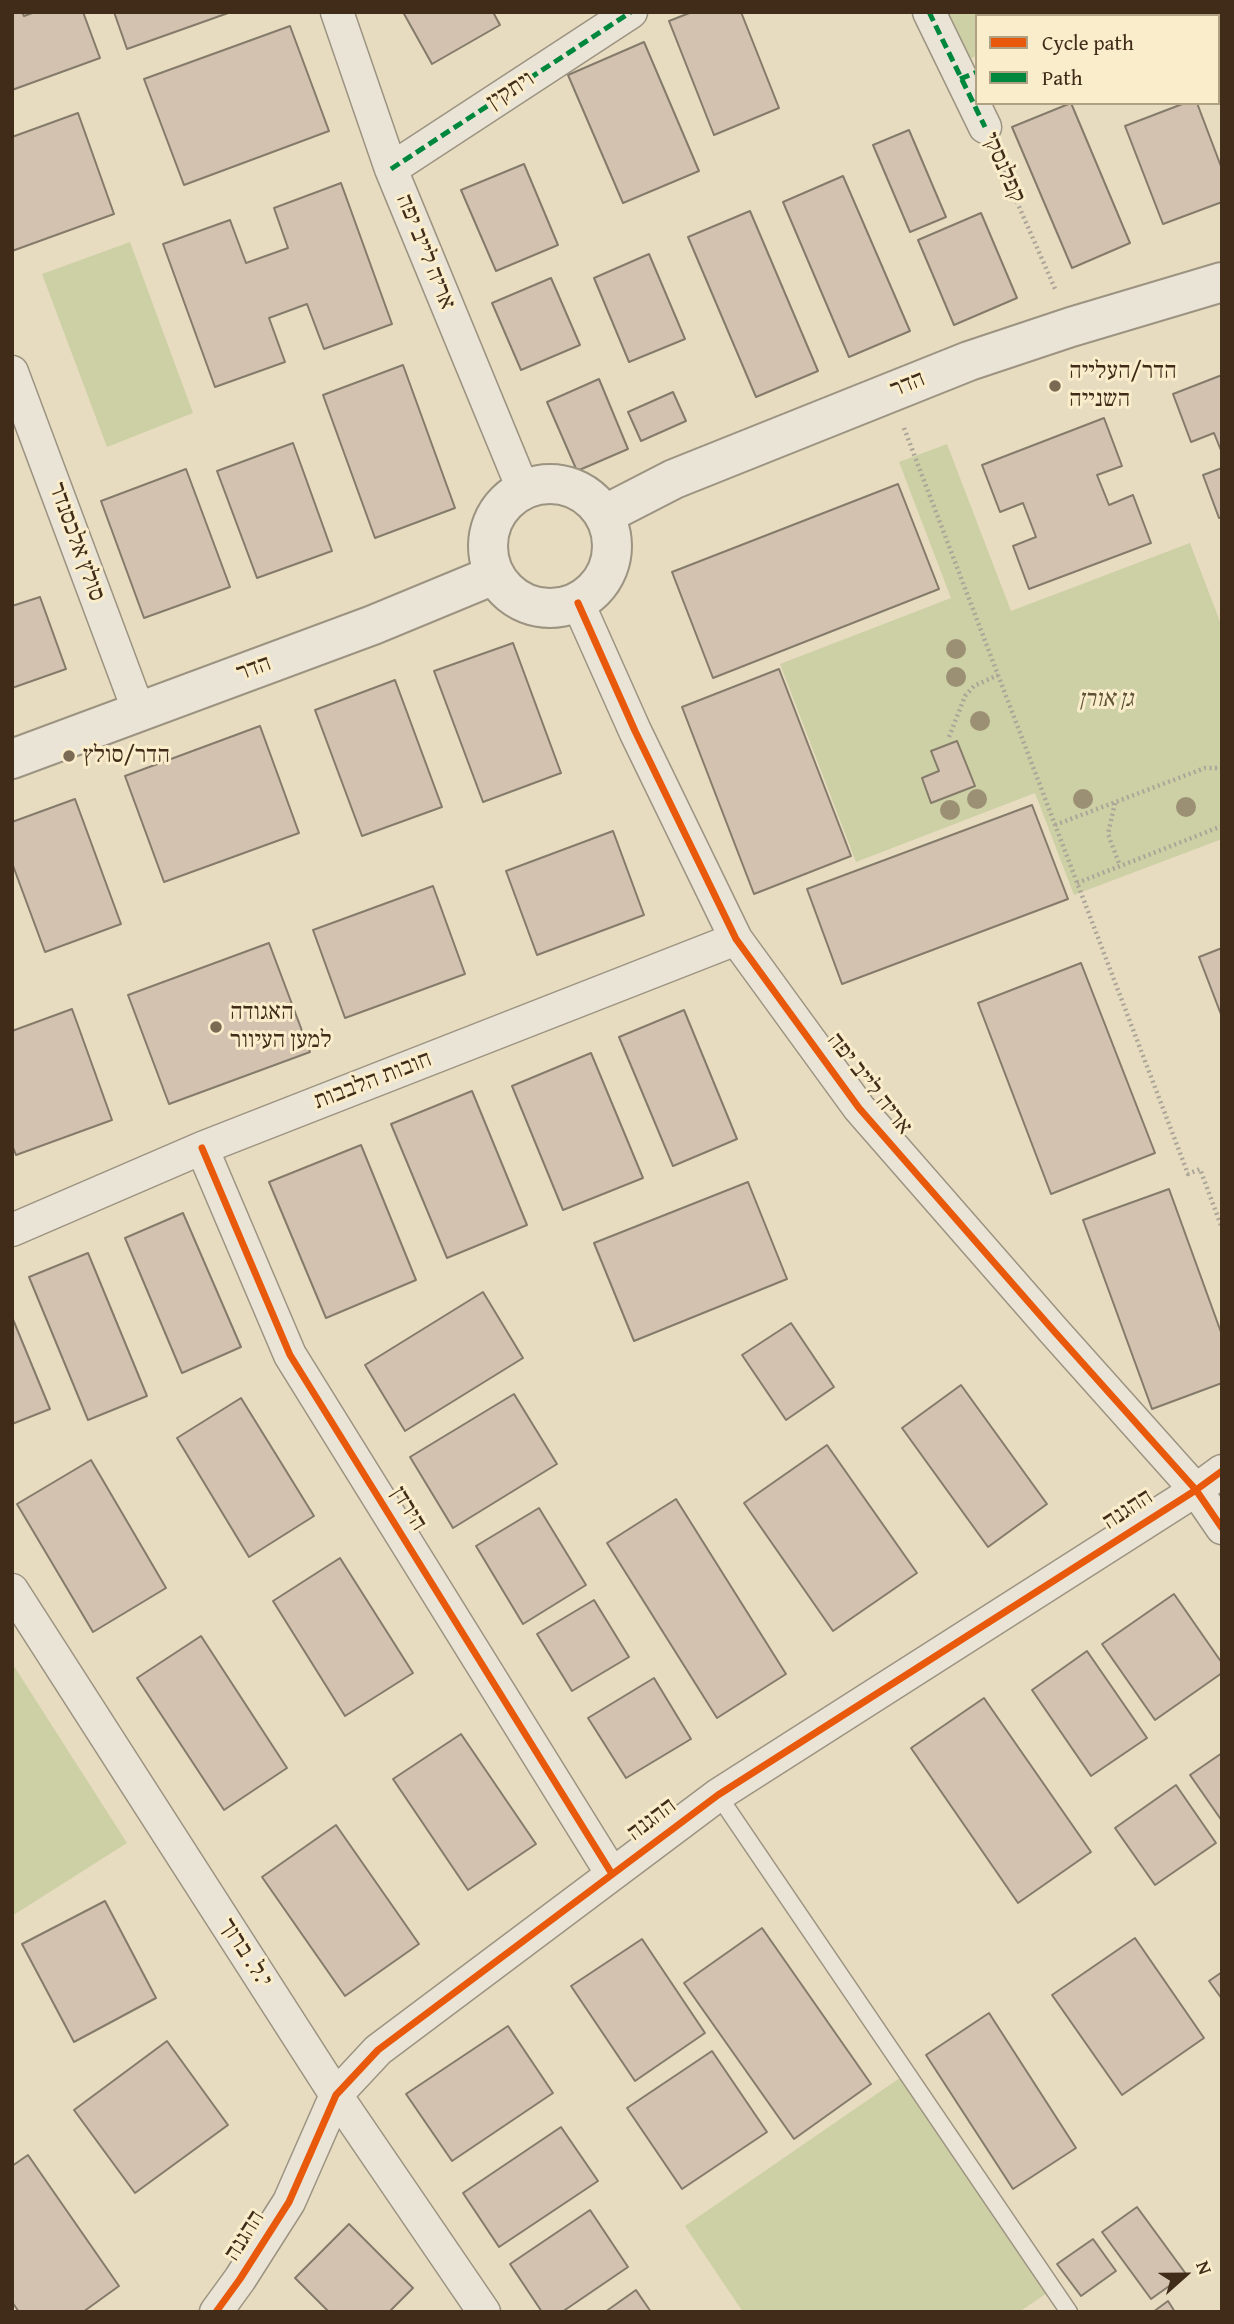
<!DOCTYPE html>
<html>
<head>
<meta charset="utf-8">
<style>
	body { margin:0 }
	#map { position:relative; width:1234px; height:2324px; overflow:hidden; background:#e7dcc0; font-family:"Gentium Book Plus",serif }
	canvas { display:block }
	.frame { position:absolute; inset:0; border:14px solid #402c18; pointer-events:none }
	.legend { position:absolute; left:975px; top:14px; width:245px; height:91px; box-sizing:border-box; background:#faedcc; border:2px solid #b0a084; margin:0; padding:9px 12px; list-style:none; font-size:21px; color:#402c18 }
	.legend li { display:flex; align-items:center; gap:14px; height:35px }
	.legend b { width:35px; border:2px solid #b0a084 }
	.north { position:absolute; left:1150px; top:2240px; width:70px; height:70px; -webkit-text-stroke:5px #faedcc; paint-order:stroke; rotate:69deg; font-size:19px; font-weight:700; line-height:28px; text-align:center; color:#402c18 }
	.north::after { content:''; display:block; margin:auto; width:24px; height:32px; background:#402c18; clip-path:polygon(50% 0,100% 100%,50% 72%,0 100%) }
</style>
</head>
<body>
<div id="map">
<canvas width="1234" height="2324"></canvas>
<div class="frame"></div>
<ul class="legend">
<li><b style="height:9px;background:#e8590c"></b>Cycle path</li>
<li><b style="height:9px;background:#00873e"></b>Path</li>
</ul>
<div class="north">N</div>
</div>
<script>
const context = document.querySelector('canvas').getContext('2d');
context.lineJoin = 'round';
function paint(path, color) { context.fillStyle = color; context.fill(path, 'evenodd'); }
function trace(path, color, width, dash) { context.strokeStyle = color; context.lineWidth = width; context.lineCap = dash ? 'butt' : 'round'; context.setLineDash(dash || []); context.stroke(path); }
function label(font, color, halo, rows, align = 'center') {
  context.font = font + ' "Gentium Book Plus","Frank Ruhl Libre",serif'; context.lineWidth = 6; context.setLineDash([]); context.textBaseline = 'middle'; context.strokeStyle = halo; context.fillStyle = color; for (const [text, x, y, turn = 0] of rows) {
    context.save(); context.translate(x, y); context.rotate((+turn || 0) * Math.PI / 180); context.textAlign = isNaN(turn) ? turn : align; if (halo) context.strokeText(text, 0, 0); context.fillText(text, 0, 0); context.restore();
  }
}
paint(new Path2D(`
	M942,12H1064L1066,16H977V56L964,61Z
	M130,242L193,413L107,447L42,274Z
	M947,444L1011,611L1190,543L1222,627V839L1074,895L1035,793L856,862L780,664L951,598L899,462Z
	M12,1663L127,1843L12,1916Z
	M907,2073L1053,2289L1019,2312H743L685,2226Z`), '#cdcfa5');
const building = new Path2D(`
	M12,12H22L24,16L35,12H83L100,58L12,90Z
	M114,12H231L127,49Z
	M403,12H493L500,25L432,64Z
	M692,12H741L779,108L714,135L669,21Z
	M290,26L329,131L184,185L144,79Z
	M1222,40V92L1218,82V41Z
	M644,42L699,171L623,203L568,75Z
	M1071,103L1130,243L1072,268L1012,127Z
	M1185,103H1197L1222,169V202L1163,224L1125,126Z
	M78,113L114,214L12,251V137Z
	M909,130L946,217L910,232L873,145Z
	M524,164L558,245L496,271L461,190Z
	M843,176L910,331L849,357L783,202Z
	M341,183L392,324L324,349L307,304L269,318L285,362L215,387L163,244L230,220L246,263L288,248L274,208Z
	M750,211L818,371L756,397L688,237Z
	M981,213L1017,298L954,325L918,240Z
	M649,254L685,339L629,362L594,278Z
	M551,278L580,345L521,370L492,303Z
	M403,365L455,508L375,538L323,395Z
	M1222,375V453L1214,433L1191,442L1173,394Z
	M599,379L628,449L577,471L547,402Z
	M673,392L686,421L641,441L628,412Z
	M1104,418L1122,466L1097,475L1109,505L1133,495L1151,543L1029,589L1013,546L1036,537L1023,503L1000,512L982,465Z
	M293,443L332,551L257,578L217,471Z
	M1222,468V517L1219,518L1203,475Z
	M186,469L230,587L144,618L101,501Z
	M898,484L939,589L713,678L672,572Z
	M40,597L66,669L12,688V606Z
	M513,643L561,773L483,802L434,671Z
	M779,669L851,856L754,894L682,707Z
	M395,680L442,807L362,836L315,710Z
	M260,726L299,833L164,882L125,776Z
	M957,741L975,786L931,803L922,778L939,771L931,751Z
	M75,799L121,924L45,952L12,863V822Z
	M1032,805L1068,899L842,984L807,889Z
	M613,831L644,915L537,955L506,871Z
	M433,886L465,974L345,1018L313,930Z
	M269,943L310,1052L169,1104L128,995Z
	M1222,948V1017L1199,957Z
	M1081,963L1155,1153L1051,1194L978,1003Z
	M72,1009L112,1120L16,1155L12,1145V1031Z
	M684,1010L737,1139L673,1166L619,1037Z
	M591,1053L643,1178L563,1210L512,1086Z
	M472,1091L527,1225L447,1258L391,1124Z
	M361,1145L416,1280L326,1318L269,1182Z
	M748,1182L787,1279L634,1341L594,1243Z
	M1169,1189L1222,1335V1383L1152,1409L1083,1220Z
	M183,1213L241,1347L182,1373L125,1238Z
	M88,1253L147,1396L88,1420L29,1277Z
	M483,1292L523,1358L405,1431L365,1365Z
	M12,1317L50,1409L12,1424Z
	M791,1323L834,1387L786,1420L742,1355Z
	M961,1385L1047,1504L988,1547L902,1428Z
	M514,1394L557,1464L453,1528L410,1457Z
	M241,1398L314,1516L249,1557L177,1438Z
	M827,1445L917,1573L833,1631L744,1503Z
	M91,1460L166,1588L93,1632L17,1504Z
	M676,1499L786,1674L717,1718L607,1543Z
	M539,1508L586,1585L523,1624L476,1546Z
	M340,1558L413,1673L345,1716L273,1601Z
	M1174,1594L1222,1663V1673L1155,1720L1102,1644Z
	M594,1600L629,1657L572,1691L537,1634Z
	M201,1636L287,1768L224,1810L137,1678Z
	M1087,1651L1147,1738L1091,1776L1032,1690Z
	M654,1678L691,1739L626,1778L588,1718Z
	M984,1698L1091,1852L1018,1903L911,1748Z
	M461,1734L536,1844L468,1890L393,1779Z
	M1222,1753V1821L1190,1775Z
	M1176,1785L1216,1843L1155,1885L1115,1828Z
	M336,1825L419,1944L345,1996L262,1877Z
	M105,1901L156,1998L74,2042L22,1944Z
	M762,1928L871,2084L794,2139L684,1983Z
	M1135,1938L1204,2038L1122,2095L1052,1995Z
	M642,1939L705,2033L635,2081L571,1986Z
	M1222,1972V1999L1209,1981Z
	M989,2013L1076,2148L1013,2189L926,2055Z
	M508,2026L553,2093L452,2161L406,2094Z
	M167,2041L228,2125L135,2193L74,2110Z
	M712,2051L767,2132L682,2189L627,2108Z
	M561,2127L598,2181L499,2247L463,2193Z
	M28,2155L119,2286L83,2312H19L12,2302V2166Z
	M1137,2207L1186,2274L1151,2299L1102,2232Z
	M590,2210L628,2267L562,2312H542L510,2264Z
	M349,2224L413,2288L389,2312H329L295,2278Z
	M1093,2239L1116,2271L1081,2296L1057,2264Z
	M636,2290L651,2312H605Z
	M1168,2301L1175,2312H1153Z`);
paint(building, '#d4c2b0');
trace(building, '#847b6b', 2);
const service = new Path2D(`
	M718,1795L1069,2312`);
const minor = new Path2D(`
	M337,12L391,169L523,489
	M929,12L985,127
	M1120,16L1129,12
	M391,169L631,12
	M12,372L139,712
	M578,603L635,731L736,939L859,1108L1053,1330L1196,1490L1222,1528
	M202,1148L290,1355L612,1874
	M12,1230L202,1148L736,939
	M12,1590L336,2095L484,2312
	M216,2312L240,2279L289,2202L336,2095L378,2050L718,1795L1196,1490L1222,1471`);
const tertiary = new Path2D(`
	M488 546a62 62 0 1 1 124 0a62 62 0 1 1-124 0Z
	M604,515L674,479L969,361L1071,327L1222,282
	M12,759L373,625L494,575`);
trace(service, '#9c9381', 19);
trace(minor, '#9c9381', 35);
trace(tertiary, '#9c9381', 42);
trace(new Path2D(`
	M1064,12L1066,16
	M999,161L1056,291
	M904,428L1188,1174L1200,1169L1222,1228
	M949,737L965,696L974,686L998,675
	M1115,803L1108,834L1120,866
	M1055,825L1205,768H1222
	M1077,883L1222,826`), '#aca699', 4.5, [2, 3.5]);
trace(service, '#eae4d7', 16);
trace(minor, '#eae4d7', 32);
trace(tertiary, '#eae4d7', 38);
trace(new Path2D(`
	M929,12L985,127
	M1120,16L1129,12
	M960,79L977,72
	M391,169L631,12`), '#00873e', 5, [10, 5]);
trace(new Path2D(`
	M578,603L635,731L736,939L859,1108L1053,1330L1196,1490L1222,1528
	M202,1148L290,1355L612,1874
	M216,2312L240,2279L289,2202L336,2095L378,2050L718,1795L1196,1490L1222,1471`), '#e8590c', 7);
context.fillStyle = '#9c9074';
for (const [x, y] of [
	[956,649],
	[956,677],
	[980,721],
	[977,799],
	[1083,799],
	[1186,807],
	[950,810]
]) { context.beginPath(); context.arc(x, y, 10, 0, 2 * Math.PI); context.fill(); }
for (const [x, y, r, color] of [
	[1055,386,7,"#7a6a53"],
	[69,756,7,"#7a6a53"],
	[216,1027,7,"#7a6a53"]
]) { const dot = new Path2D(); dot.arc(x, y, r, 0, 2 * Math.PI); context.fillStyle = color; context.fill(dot); trace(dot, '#faedcc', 2.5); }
label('24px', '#402c18', '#faedcc', [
	["ויתקין",511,91,-33],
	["קפלנסקי",1003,168,66],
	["אריה לייב יפה",425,252,68],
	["הדר",908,385,-22],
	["סולץ אלכסנדר",76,542,70],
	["הדר",254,669,-20],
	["חובות הלבבות",373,1081,-21],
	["אריה לייב יפה",869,1084,52],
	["הירדן",408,1509,58],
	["ההגנה",1128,1510,-33],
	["ההגנה",652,1820,-37],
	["י.ל. ברוך",245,1953,57],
	["ההגנה",245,2236,-58]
]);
label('24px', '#402c18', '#faedcc', [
	["הדר/העלייה",1069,372],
	["השנייה",1069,400],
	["הדר/סולץ",83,756],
	["האגודה",230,1013],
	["למען העיוור",230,1041]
], 'left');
label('italic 24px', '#5e5236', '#faedcc', [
	["גן אורן",1106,700]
]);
</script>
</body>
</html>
